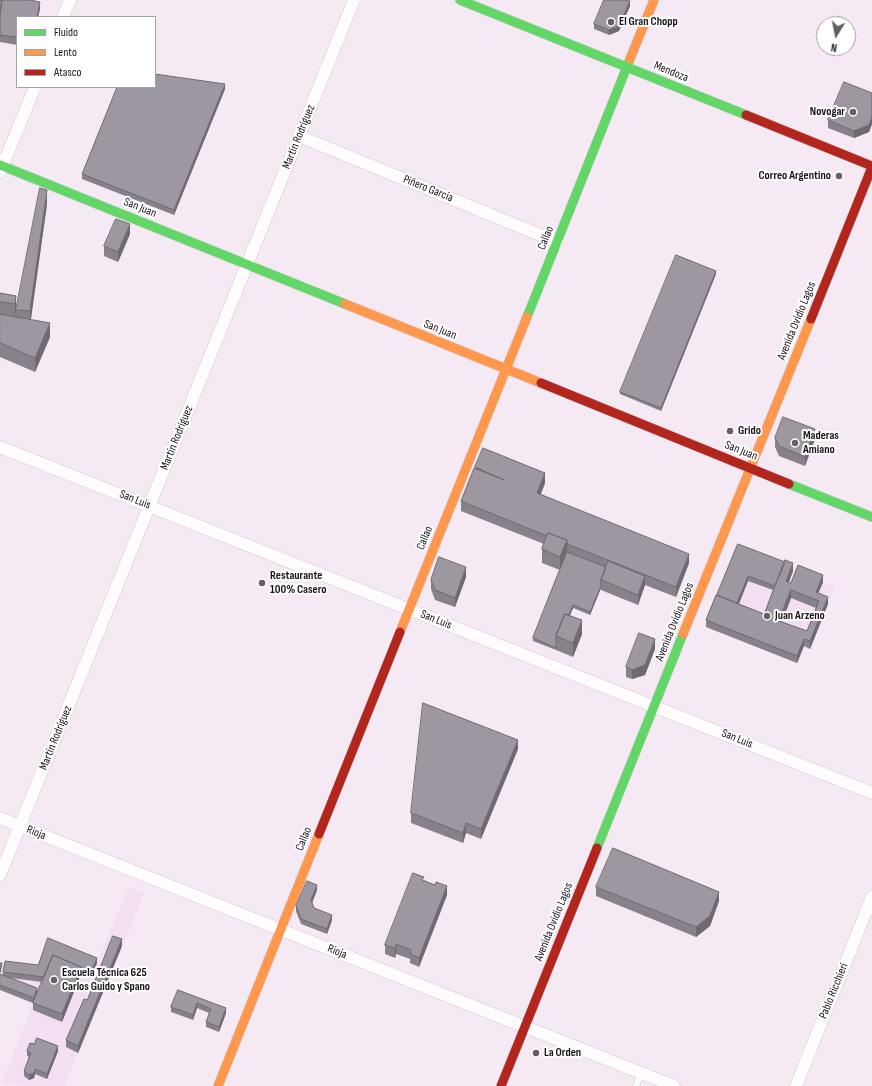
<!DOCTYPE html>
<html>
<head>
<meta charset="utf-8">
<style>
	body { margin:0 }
	#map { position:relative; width:872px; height:1086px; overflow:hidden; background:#f5eaf4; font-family:"Sofia Sans Condensed",sans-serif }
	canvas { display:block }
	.legend { position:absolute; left:16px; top:16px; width:140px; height:72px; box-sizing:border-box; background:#fff; border:1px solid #a3a1a3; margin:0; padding:5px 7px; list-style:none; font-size:12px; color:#1a1319 }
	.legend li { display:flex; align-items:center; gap:8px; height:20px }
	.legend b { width:20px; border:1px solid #a3a1a3 }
	.north { position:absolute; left:816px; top:16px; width:40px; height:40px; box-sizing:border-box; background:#fff; border:1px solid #a3a1a3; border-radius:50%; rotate:190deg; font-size:11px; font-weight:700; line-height:16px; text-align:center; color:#1a1319 }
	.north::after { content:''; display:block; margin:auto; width:14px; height:18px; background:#675e66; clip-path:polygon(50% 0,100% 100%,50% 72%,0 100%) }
</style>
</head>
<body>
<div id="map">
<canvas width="872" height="1086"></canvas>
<ul class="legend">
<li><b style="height:5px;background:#63d668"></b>Fluido</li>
<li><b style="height:5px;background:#ff974d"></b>Lento</li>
<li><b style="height:5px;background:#b3261e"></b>Atasco</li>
</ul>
<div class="north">N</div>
</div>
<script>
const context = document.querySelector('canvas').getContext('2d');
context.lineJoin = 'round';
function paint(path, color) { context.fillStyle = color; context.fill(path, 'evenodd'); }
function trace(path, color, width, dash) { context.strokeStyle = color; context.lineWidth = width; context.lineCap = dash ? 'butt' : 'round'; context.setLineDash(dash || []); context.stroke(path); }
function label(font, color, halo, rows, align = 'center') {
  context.font = font + ' "Sofia Sans Condensed",sans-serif'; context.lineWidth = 4; context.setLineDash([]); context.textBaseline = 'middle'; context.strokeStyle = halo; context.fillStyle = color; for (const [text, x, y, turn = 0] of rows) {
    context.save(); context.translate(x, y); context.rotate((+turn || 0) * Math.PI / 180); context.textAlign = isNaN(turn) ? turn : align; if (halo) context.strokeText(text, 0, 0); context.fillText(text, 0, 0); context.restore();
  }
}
paint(new Path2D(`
	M738,549L835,587L810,649L804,646L797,663L706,627Z
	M129,887L144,894L64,1086L1,1085L33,1004L0,990V965L38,970L97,963Z`), '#f3dff1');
const lane = new Path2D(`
	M636,1086L641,1073`);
const street = new Path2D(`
	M63,17L70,0
	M299,136L557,242
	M0,172L35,87
	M0,447L872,793
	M0,818L674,1086
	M0,875L354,0
	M796,1086L872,897`);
const fast = new Path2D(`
	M460,0L746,115
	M0,165L345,304
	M527,317L630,59
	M789,484L872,517
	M597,848L683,634`);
const slow = new Path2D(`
	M630,59L654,0
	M345,304L541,383
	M400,632L527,317
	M683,634L811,319
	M218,1086L319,834`);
const jam = new Path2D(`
	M746,115L872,166
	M811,319L872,167
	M541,383L789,484
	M319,834L400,632
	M501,1086L597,848`);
trace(lane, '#d1c8d0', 7);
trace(street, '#d1c8d0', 13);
trace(fast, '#d1c8d0', 10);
trace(slow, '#d1c8d0', 10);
trace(jam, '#d1c8d0', 10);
trace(lane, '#fefcfd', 6);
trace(street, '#fefcfd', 12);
trace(fast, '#63d668', 9);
trace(slow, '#ff974d', 9);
trace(jam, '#b3261e', 9);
paint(new Path2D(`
	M0,0L40,9L38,17H17V45L0,42Z
	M630,6L619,31L609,35L594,29V24Z
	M225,89L174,215L82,179V174Z
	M872,93V124L869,132L854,138L828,128V120Z
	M47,204L31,319L50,337L35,372L0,357V293L16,296V309Z
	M130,234L118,262L104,256V246Z
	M716,274L661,411L620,394V392Z
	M775,438L815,439L805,466L779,456L775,447Z
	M475,467L545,483L541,494L689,563L676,597L645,585L638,605L601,590V588L590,615L573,608L570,615L582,634L573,657L556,650V649V650L533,641V638L560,570L542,563V549L544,544L461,511V501Z
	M738,544L793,571L789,582L791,583L823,582L818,593L828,604L810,649L804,646L797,663L706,627V620L717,595ZM748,581L773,590L764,614L739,604ZM791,598L816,608L807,631L782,622Z
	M466,577L455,607L435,600L431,589V580Z
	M655,649L645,675L632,679L626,677V667Z
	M518,749L481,839L466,833L463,843L411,823V813Z
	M424,880L447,895L419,967L410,963V959L396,954L395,958L385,954V945Z
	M596,887L719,901L710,926L696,937L596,896Z
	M317,890L312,903L314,908L332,920L327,934L301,924L296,911V906Z
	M122,946L78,1053L66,1047V1040Z
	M0,963L2,965L0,974L3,975V972L38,965L97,963L91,978L81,974L62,1022L33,1010V1003L0,990ZM11,978L42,982L37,992Z
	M178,990L226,1013L219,1032L206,1027V1022L209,1013L197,1008L193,1020L171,1012V1007Z
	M34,1044L58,1051L47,1079L35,1074L34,1078L29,1080L24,1076V1071L29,1057L27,1056V1051Z`), '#87828a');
paint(new Path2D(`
	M630,1V6L619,31L609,35V30Z
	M40,2V9L38,17H37Z
	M225,84V89L174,215V210Z
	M872,117V124L869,132L854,138V131Z
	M47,190V204L30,325V311Z
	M130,224V234L118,262V252Z
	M716,271V274L661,411V408Z
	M16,296V310L15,318V304Z
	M50,323V337L35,372V358Z
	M815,429V439L805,466V457Z
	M545,473V483L537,503V493Z
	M567,540V554L560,571V557Z
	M689,554V563L676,597V587Z
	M793,563V571L786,589V581Z
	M466,567V577L455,607V598Z
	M823,575V582L816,599V592Z
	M645,576V585L638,605V595Z
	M748,576V581L736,610V605Z
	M601,586V588L590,615V612Z
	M791,590V598L779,628V621Z
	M828,597V604L810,649V641Z
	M573,605V608L561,638Z
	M582,620V634L573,657V643Z
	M655,639V649L645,675L632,679V670Z
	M804,639V646L797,663V656Z
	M518,740V749L481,839V829Z
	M466,823V833L463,843V833Z
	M317,885V890L311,905V900Z
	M447,886V895L419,967V958Z
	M719,892V901L710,926L696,937V927Z
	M332,915V920L327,934V929Z
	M122,939V946L78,1053V1046Z
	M396,944V954L395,958V948Z
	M97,958V963L91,978V973Z
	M81,967V974L62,1022V1014Z
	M37,988V993L34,1003V998Z
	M197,1003V1008L193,1020V1015Z
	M226,1008V1013L219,1032V1027Z
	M58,1046V1051L47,1079V1074Z
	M35,1069V1074L34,1078L29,1080V1075Z`), '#6e6a71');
const building = new Path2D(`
	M0,0H2L0,14Z
	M2,0H30L40,2L37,17H17V37L0,35V16Z
	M604,0H626L630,1L619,26L609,30L594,24Z
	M155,74L225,84L174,210L82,174L117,87H155Z
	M844,82L872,93V117L869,125L854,131L828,120Z
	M40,188L47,190L30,311L16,310Z
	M116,219L130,224L118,252L104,246Z
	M676,255L716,271L661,408L620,392Z
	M0,293L16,296L15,304L0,302Z
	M0,314L50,323L35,358L0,343Z
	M783,417L815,429L805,457L779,446L775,438Z
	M483,448L545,473L537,493L689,554L676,587L567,544V540L548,533L547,536L461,501L474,468L504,480L475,467Z
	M548,533L567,540L560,557L542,549Z
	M738,544L785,562L775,586L748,576L737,603L717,595Z
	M567,552L606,567L601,580V586L590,612L573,605L569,615L565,614L556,636V648L533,638Z
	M439,557L466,567L455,598L435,590L431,580Z
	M785,560L793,563L786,581L791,583L798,565L823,575L816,592L828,597L810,641L804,639L797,656L706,620L716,595L764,614ZM791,590L819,601L807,631L779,621Z
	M608,561L645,576L638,595L601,580Z
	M565,614L582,620L573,643L556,636Z
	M639,633L655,639L645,665L632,670L626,667Z
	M423,703L518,740L481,829L466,823L463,833L411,813Z
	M613,848L719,892L710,916L696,927L596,887Z
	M413,873L424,877L422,880L435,885L436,882L447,886L419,958L410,954L411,950L396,944L395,948L385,945Z
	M307,881L317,885L311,900L314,908L332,915L327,929L301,919L296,906Z
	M113,936L122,939L78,1046L66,1040L84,999L87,1000Z
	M48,938L97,958L91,973L81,969V967L53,955L44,977L3,972L5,961L38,965Z
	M53,955L81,967L62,1014L33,1003Z
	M0,963H2L0,972Z
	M0,974L37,988L34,998L0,985Z
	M178,990L226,1008L219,1027L206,1022L211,1009L197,1003L193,1015L171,1007Z
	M37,1038L58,1046L47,1074L35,1069L34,1073L29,1075L24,1071L31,1053L27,1051L30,1043L34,1044Z`);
paint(building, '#9d97a1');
trace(building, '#6e6a71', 1);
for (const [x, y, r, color] of [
	[611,22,4,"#675e66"],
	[853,112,4,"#675e66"],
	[839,176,4,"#675e66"],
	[730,431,4,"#675e66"],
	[795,443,4,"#675e66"],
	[262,583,4,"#675e66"],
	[767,616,4,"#675e66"],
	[54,980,4,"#675e66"],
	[536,1053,4,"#675e66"]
]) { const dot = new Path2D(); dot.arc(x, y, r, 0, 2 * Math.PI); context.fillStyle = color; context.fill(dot); trace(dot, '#fff', 1.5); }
label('bold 12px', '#1a1319', '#fff', [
	["El Gran Chopp",619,22],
	["Novogar",845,112,"right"],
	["Correo Argentino",831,176,"right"],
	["Grido",738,431],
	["Maderas",803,436],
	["Amiano",803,450],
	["Restaurante",270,576],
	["100% Casero",270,590],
	["Juan Arzeno",775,616],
	["Escuela Técnica 625",62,973],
	["Carlos Guido y Spano",62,987],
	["La Orden",544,1053]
], 'left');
label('12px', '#1a1319', '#fff', [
	["Mendoza",671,72,22],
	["Martín Rodríguez",299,137,-68],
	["Piñero García",428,189,22],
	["San Juan",140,208,22],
	["Callao",546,238,-68],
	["Avenida Ovidio Lagos",797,321,-68],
	["San Juan",440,330,22],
	["Martín Rodríguez",177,438,-68],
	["San Juan",741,451,22],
	["San Luis",135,500,22],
	["Callao",425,538,-68],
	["San Luis",436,620,22],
	["Avenida Ovidio Lagos",675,622,-68],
	["Martín Rodríguez",56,738,-68],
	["San Luis",737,739,22],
	["Rioja",36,833,22],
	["Callao",304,839,-68],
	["Avenida Ovidio Lagos",554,922,-68],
	["Rioja",337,952,22],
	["Pablo Ricchieri",834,991,-68]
]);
</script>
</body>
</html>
